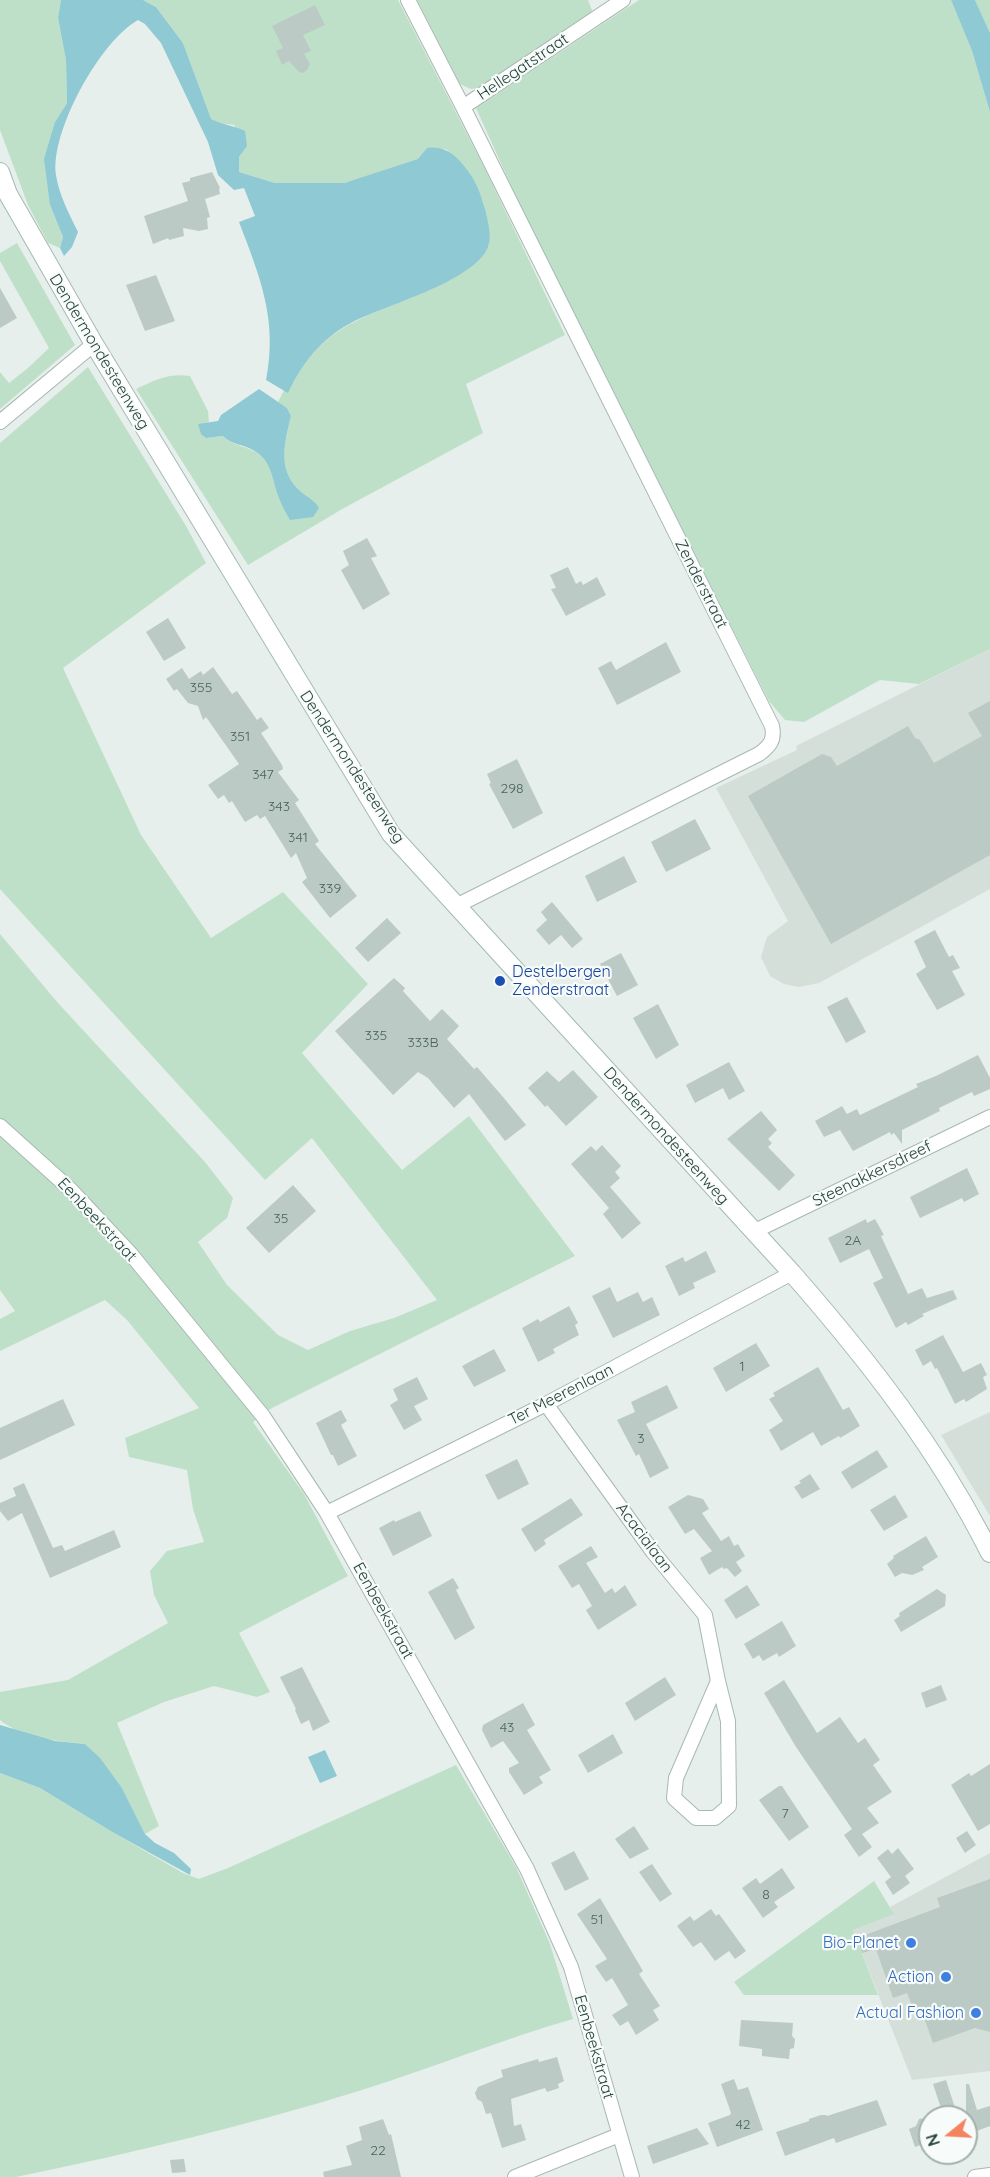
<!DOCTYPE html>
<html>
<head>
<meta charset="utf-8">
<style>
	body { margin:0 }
	#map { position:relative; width:990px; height:2177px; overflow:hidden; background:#e6efeb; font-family:Quicksand,sans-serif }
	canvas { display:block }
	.north { position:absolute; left:918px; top:2105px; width:60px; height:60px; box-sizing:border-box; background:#f7fbf9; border:2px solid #a3b1ad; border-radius:50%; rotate:252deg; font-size:16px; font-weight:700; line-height:24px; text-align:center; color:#24423a }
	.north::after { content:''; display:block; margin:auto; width:21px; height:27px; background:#f4845f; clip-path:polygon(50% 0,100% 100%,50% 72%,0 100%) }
</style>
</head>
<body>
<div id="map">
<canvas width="990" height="2177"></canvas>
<div class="north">N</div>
</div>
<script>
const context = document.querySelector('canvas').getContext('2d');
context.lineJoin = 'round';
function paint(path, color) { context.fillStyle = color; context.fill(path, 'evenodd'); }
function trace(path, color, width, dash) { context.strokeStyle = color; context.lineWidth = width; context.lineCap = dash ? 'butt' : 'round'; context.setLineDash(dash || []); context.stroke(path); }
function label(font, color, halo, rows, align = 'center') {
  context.font = font + ' Quicksand,sans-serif'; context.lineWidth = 4.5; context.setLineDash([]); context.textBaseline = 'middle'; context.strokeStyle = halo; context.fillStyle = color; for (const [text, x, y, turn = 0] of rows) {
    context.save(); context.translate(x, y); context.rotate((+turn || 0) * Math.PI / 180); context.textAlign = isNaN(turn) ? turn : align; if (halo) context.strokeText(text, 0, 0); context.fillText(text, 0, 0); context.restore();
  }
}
paint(new Path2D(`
	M990,649V889L819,983L799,987L784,984L770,976L761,957L767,937L788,921L716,788L797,750L796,746Z
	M990,1412V1516L941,1435Z
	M990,1853V2071L912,2080L853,1930L893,1914L890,1907Z`), '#d4dfda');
paint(new Path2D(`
	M0,0H61L58,18L66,60L67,103L55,122L50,205L63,237L60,248L48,243L28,205L0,130Z
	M143,0H398L484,167L565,335L466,384L483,433L344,508L248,565L136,389C155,380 169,373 190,376L208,411L209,422L198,425L206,438L223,436C231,444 239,445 249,449C270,456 275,478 279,497L318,508C314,499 305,496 298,489C277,468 285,441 291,416L287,408L278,402L284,390L288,392C324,317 376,317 442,283C459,275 475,257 489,245C490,201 475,180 446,149L427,148L419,159L344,183H275L239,172V157L247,145L234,125L218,123L211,120L183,43L156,7Z
	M417,0H588L593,13L480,88L471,89L460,84Z
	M639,0H951L972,51L990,112V649L919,684L880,680L804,722L785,720L769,701L532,232L476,108Z
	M975,0H990V33Z
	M17,243L75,345L0,409V372L9,383L28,368L49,348L0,261V253Z
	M88,367L186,526L206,563L63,668L141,835L211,938L283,892L368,984L302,1053L402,1170L469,1116L575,1256L272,1408L253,1422L304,1494L348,1576L239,1633L270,1692L257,1697L214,1686L164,1702L117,1723L159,1826L145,1834L122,1788L85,1744C57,1741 22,1738 0,1720V1692L68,1680L168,1623L154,1595L150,1571L167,1551L204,1542L193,1509L187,1470L129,1457L125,1438L199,1408L127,1320L105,1300L0,1351V1319L15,1311L0,1290V934L58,1003L205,1162L233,1198L227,1218L198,1242L227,1285L278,1335L308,1350L350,1331L394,1318L437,1300L312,1138L265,1180L0,889V443Z
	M456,1765L516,1867L550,1944L573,2019C503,2039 435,2067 365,2089C250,2125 133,2153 16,2177H0V1773L40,1788L114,1833L183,1873L199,1879L228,1868Z
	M874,1881L894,1914L853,1930L878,1995H744L734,1982Z`), '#bfe0c8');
paint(new Path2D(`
	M61,0H143L156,7L183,43L211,119C222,125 233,125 245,131L247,146L239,157V172L275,183H344L418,159L427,148C447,145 459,158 470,174C478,185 482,199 486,212C488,223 492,236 488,247C474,282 384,305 351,323C321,339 302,363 288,393L266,380C278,320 260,277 239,222L255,216L244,188L234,190L218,175L208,142L161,43L145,24L138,20C100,41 50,132 56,175C59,195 69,214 78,232L72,247L64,256L60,248L63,237L50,205L44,159L55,122L67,103L66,60L58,18Z
	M951,0H975L990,33V112L972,51Z
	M259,389L287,408L291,416C285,441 277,468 298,489C305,496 314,499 319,508L313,517L290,520C286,513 282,506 279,498C272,480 273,461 253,450C242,444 232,445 223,436L206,438L201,434L198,424L218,421L221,415Z
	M0,1725L55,1741L85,1744L100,1758L122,1788L145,1834L155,1843L174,1853L191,1869L190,1875L114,1833L40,1788L0,1773Z
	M325,1750L337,1776L320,1783L308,1757Z`), '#8ec9d4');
paint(new Path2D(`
	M315,5L325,25L303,35L311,51L304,54L310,64L307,70L303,73L299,72L289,61L282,65L276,51L283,48L272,26Z
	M212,172L220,188L219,189L220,194L205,199L210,217L207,218L208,229L199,231L183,228L184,236L169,240L168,238L153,244L144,216L188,201L182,183L190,181V178Z
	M156,275L175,321L145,331L126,285Z
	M0,288L17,318L0,328Z
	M367,538L377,556L371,558L390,594L363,610L341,570L349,565L343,551Z
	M568,567L576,584L581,581L583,585L597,577L606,595L566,616L551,589L556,588L550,575Z
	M168,618L186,648L164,661L146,632Z
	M666,642L681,672L617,705L598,668L611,661L616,670Z
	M213,667L232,694L237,691L257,720L261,717L269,728L261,733L282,765L283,769L278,772L299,800L295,803L319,841L315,844L357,896L330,918L302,882L307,878L296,853L291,858L265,816L260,819L257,815L245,822L232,801L229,803L224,795L218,799L208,785L239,764L206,717L203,720L198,706L188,703L177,689L174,691L166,679L182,668L189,679L201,671L203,675Z
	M990,701V855L831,944L748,796L822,754L831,757L837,766L908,726L915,738L920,740L934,763L982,736L968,713Z
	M517,759L543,813L513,829L489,784L491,783L487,774Z
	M695,819L711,849L666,872L651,842Z
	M624,856L637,882L597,902L585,876Z
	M552,902L583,939L572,948L561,935L549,945L536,930L547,920L541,912Z
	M387,918L401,933L368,962L355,948Z
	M935,930L949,957L953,955L960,968L952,971L965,995L937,1010L916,974L926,967L914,941Z
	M621,953L638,985L617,996L600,964Z
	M394,978L405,988L403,991L430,1021L442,1009L459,1026L447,1039L474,1069L477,1067L503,1097L526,1125L505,1141L469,1094L454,1108L428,1078L418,1072L393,1095L335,1031Z
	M847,997L866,1032L846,1043L827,1007Z
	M658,1004L679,1045L656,1059L633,1018Z
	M978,1055L990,1078V1089L974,1096L972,1092L939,1108L940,1111L902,1130V1144L894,1133L891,1135L890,1132L853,1151L840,1130L824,1137L815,1121L842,1106L847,1114L857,1109L860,1115L918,1087L916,1084L936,1076Z
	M729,1062L745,1091L729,1100L723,1088L695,1103L686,1085Z
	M573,1070L598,1097L566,1126L547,1105L545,1107L528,1088L547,1071L559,1082Z
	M761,1111L777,1130L768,1139L772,1143L768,1147L795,1175L779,1191L727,1139Z
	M602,1145L621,1166L615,1172L620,1178L610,1187L641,1223L622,1239L603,1214L609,1208L571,1164L591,1146L596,1151Z
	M967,1168L979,1194L964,1202L962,1198L920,1218L910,1197Z
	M293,1185L316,1211L269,1253L246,1228Z
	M866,1219L867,1223L875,1219L884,1235L881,1236L908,1294L922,1288L927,1298L953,1290L957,1299L922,1314L924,1316L908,1325L906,1322L896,1328L873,1283L883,1278L869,1249L840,1263L828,1238Z
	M706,1251L716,1272L693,1283L695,1288L679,1296L665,1266L683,1257L685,1262Z
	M610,1287L617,1302L638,1292L643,1302L652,1297L660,1315L613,1338L592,1296Z
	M569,1306L578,1323L575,1325L579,1335L553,1349L555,1353L538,1362L522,1328L538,1319L540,1322Z
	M943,1335L963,1372L981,1363L987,1375L983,1377L987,1389L966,1402L964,1399L955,1404L937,1368L935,1369L931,1361L923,1366L915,1350Z
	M756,1343L770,1366L726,1392L713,1368Z
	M494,1349L506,1371L474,1387L462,1366Z
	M818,1367L843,1410L849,1407L860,1426L840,1438L839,1436L821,1446L813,1432L781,1451L769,1430L783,1421L769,1399L775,1396L773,1393Z
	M417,1377L428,1399L414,1406L422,1420L404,1430L390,1405L398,1400L393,1389Z
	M667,1385L678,1408L646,1424L669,1468L650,1478L639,1454L636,1456L617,1420L635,1412L631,1402Z
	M63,1399L75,1425L0,1460V1428Z
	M341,1410L347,1421L341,1425L357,1456L338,1466L333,1455H331L316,1423Z
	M877,1450L888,1467L852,1489L841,1472Z
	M517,1459L529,1484L498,1500L485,1475Z
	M810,1474L820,1489L802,1499L794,1487L801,1483L799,1481Z
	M24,1483L53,1548L62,1545L65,1551L114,1530L121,1547L50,1578L22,1513L8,1521L0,1511V1503L16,1496L13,1488Z
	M688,1495L703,1499L709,1509L702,1513L721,1541L729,1536L734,1546L738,1544L745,1556L736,1562L742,1571L735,1577L727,1568L724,1569L722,1567L709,1575L700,1558L712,1551L694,1529L685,1534L668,1507Z
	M895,1495L908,1517L884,1531L870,1510Z
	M571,1498L583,1515L544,1540L546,1544L535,1552L521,1529Z
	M420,1511L432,1536L393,1556L379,1528L394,1520L395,1522Z
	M926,1536L938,1557L922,1567L924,1570L912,1575L902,1573L895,1577L887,1564L894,1558L893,1556Z
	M591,1546L598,1557L586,1563L605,1593L612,1588L615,1593L625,1585L637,1605L598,1630L586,1610L592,1606L579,1584L572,1588L558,1566Z
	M453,1578L459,1588L456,1590L475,1628L455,1640L428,1592Z
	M747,1585L760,1605L736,1619L724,1600Z
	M937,1589L946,1595L945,1606L901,1632L894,1620L900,1616L899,1613Z
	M782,1621L796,1646L779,1657L777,1653L763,1661L759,1655L753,1659L744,1644Z
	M302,1667L330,1722L313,1731L309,1720L301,1724L295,1710L296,1709L280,1677Z
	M665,1677L676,1695L635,1721L625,1703Z
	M784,1680L817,1733L840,1717L858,1743L865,1738L880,1760L873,1765L892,1792L867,1808L879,1823L862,1834L872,1847L859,1857L844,1835L852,1829L796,1747L764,1693Z
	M941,1685L947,1700L926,1708L921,1693Z
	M523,1703L535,1725L527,1730L551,1770L539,1777L543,1783L524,1795L509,1772V1768L519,1763L503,1741L491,1748L482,1730L483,1725Z
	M613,1734L623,1753L588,1773L578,1755Z
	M990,1764V1824L978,1831L951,1785L969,1773L971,1776Z
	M779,1786H782L809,1827L789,1841L759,1800Z
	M634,1826L649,1849L630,1859L615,1839Z
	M967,1831L976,1845L965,1853L956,1838Z
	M898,1848L914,1869L905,1876L910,1883L893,1895L885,1882L891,1877L877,1858L888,1849L892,1854Z
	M574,1851L589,1879L565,1891L551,1863Z
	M652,1864L672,1894L660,1902L639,1872Z
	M782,1868L795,1888L774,1902L778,1907L763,1918L742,1888L756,1878L760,1884Z
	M990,1879V2032L975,2028L933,2043L922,2012L915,2014L907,1993L893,1998L876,1949L862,1953L857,1938L940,1907L937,1898Z
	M600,1898L643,1971L639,1974L660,2006L653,2010L659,2020L636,2035L628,2021L620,2026L612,2015L628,2005L612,1978L606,1982L595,1966L607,1959L577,1914Z
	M711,1909L716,1916L719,1914L746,1951L735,1959L729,1951L715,1961L701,1942L693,1947L677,1926L690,1916L694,1921Z
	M741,2020L793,2023L792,2036L795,2039L794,2048L790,2049L789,2059L762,2056V2049L739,2046Z
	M557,2057L564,2081L558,2084L559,2088L547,2092L545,2088L511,2099L514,2126L521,2124L526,2140L502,2148L491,2113L486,2114L482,2102L477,2099L475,2093L478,2087L503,2077L501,2070L538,2059L539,2062Z
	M734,2079L738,2090L748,2087L763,2130L717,2147L708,2123L730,2115L731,2113L721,2084Z
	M946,2080L958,2117H944L933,2084Z
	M966,2084H969L977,2110L990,2106V2126L966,2135Z
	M877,2100L887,2125L836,2143L834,2138L785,2156L776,2132L809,2121V2119L821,2115H826L827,2116Z
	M930,2117V2142L915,2147L909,2129L916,2126L919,2119Z
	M383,2119L389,2135L391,2134L401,2177H324L323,2172L352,2165L346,2146L362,2140L359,2127Z
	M697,2128L709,2144L653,2164L647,2146Z
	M184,2159L186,2172L172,2173L170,2160Z`), '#bbcac4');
const street = new Path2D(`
	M408,0L463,107L772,726C775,740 770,746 759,754L456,906
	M463,107L623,0
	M0,422L94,344
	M0,1126L71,1190L130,1253L263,1416L327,1513L527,1869L571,1967L632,2177
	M753,1232L990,1117
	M546,1404L653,1552L705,1615L718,1681L676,1778L674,1798L696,1818H715L729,1806L728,1721L718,1681
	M327,1513L546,1404L792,1273
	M515,2177L619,2135
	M975,2177L990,2175`);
const secondary = new Path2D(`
	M0,172L8,194L94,344L391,834L792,1273C868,1360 938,1449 990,1553`);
trace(street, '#a8b8b2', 16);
trace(secondary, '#a4bbb3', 20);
trace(street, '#fff', 14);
trace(secondary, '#fff', 18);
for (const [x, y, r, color] of [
	[500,981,6,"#1a4fb4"],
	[911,1943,6,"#3f7fe0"],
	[946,1977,6,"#3f7fe0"],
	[976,2013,6,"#3f7fe0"]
]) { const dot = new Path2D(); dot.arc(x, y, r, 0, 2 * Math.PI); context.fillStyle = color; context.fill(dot); trace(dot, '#f7fbf9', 2); }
label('14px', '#4a645c', null, [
	["355",201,688],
	["351",240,737],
	["347",263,775],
	["298",512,789],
	["343",279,807],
	["341",298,838],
	["339",330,889],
	["335",376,1036],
	["333B",423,1043],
	["35",281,1219],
	["2A",853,1241],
	["1",742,1367],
	["3",641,1439],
	["43",507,1728],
	["7",785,1814],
	["8",766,1895],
	["51",597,1920],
	["42",743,2125],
	["22",378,2151]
]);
label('16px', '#24423a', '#f7fbf9', [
	["Hellegatstraat",523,67,-34],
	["Dendermondesteenweg",99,352,59],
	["Zenderstraat",701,584,63],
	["Dendermondesteenweg",352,767,57],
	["Dendermondesteenweg",666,1136,48],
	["Steenakkersdreef",872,1174,-26],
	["Eenbeekstraat",97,1220,47],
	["Ter Meerenlaan",561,1395,-27],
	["Acacialaan",644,1538,53],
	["Eenbeekstraat",383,1611,61],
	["Eenbeekstraat",594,2047,74]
]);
label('16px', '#164399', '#f7fbf9', [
	["Destelbergen",512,972],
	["Zenderstraat",512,990]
], 'left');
label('16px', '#366cbe', '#f7fbf9', [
	["Bio-Planet",899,1943],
	["Action",934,1977],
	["Actual Fashion",964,2013]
], 'right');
</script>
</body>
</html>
